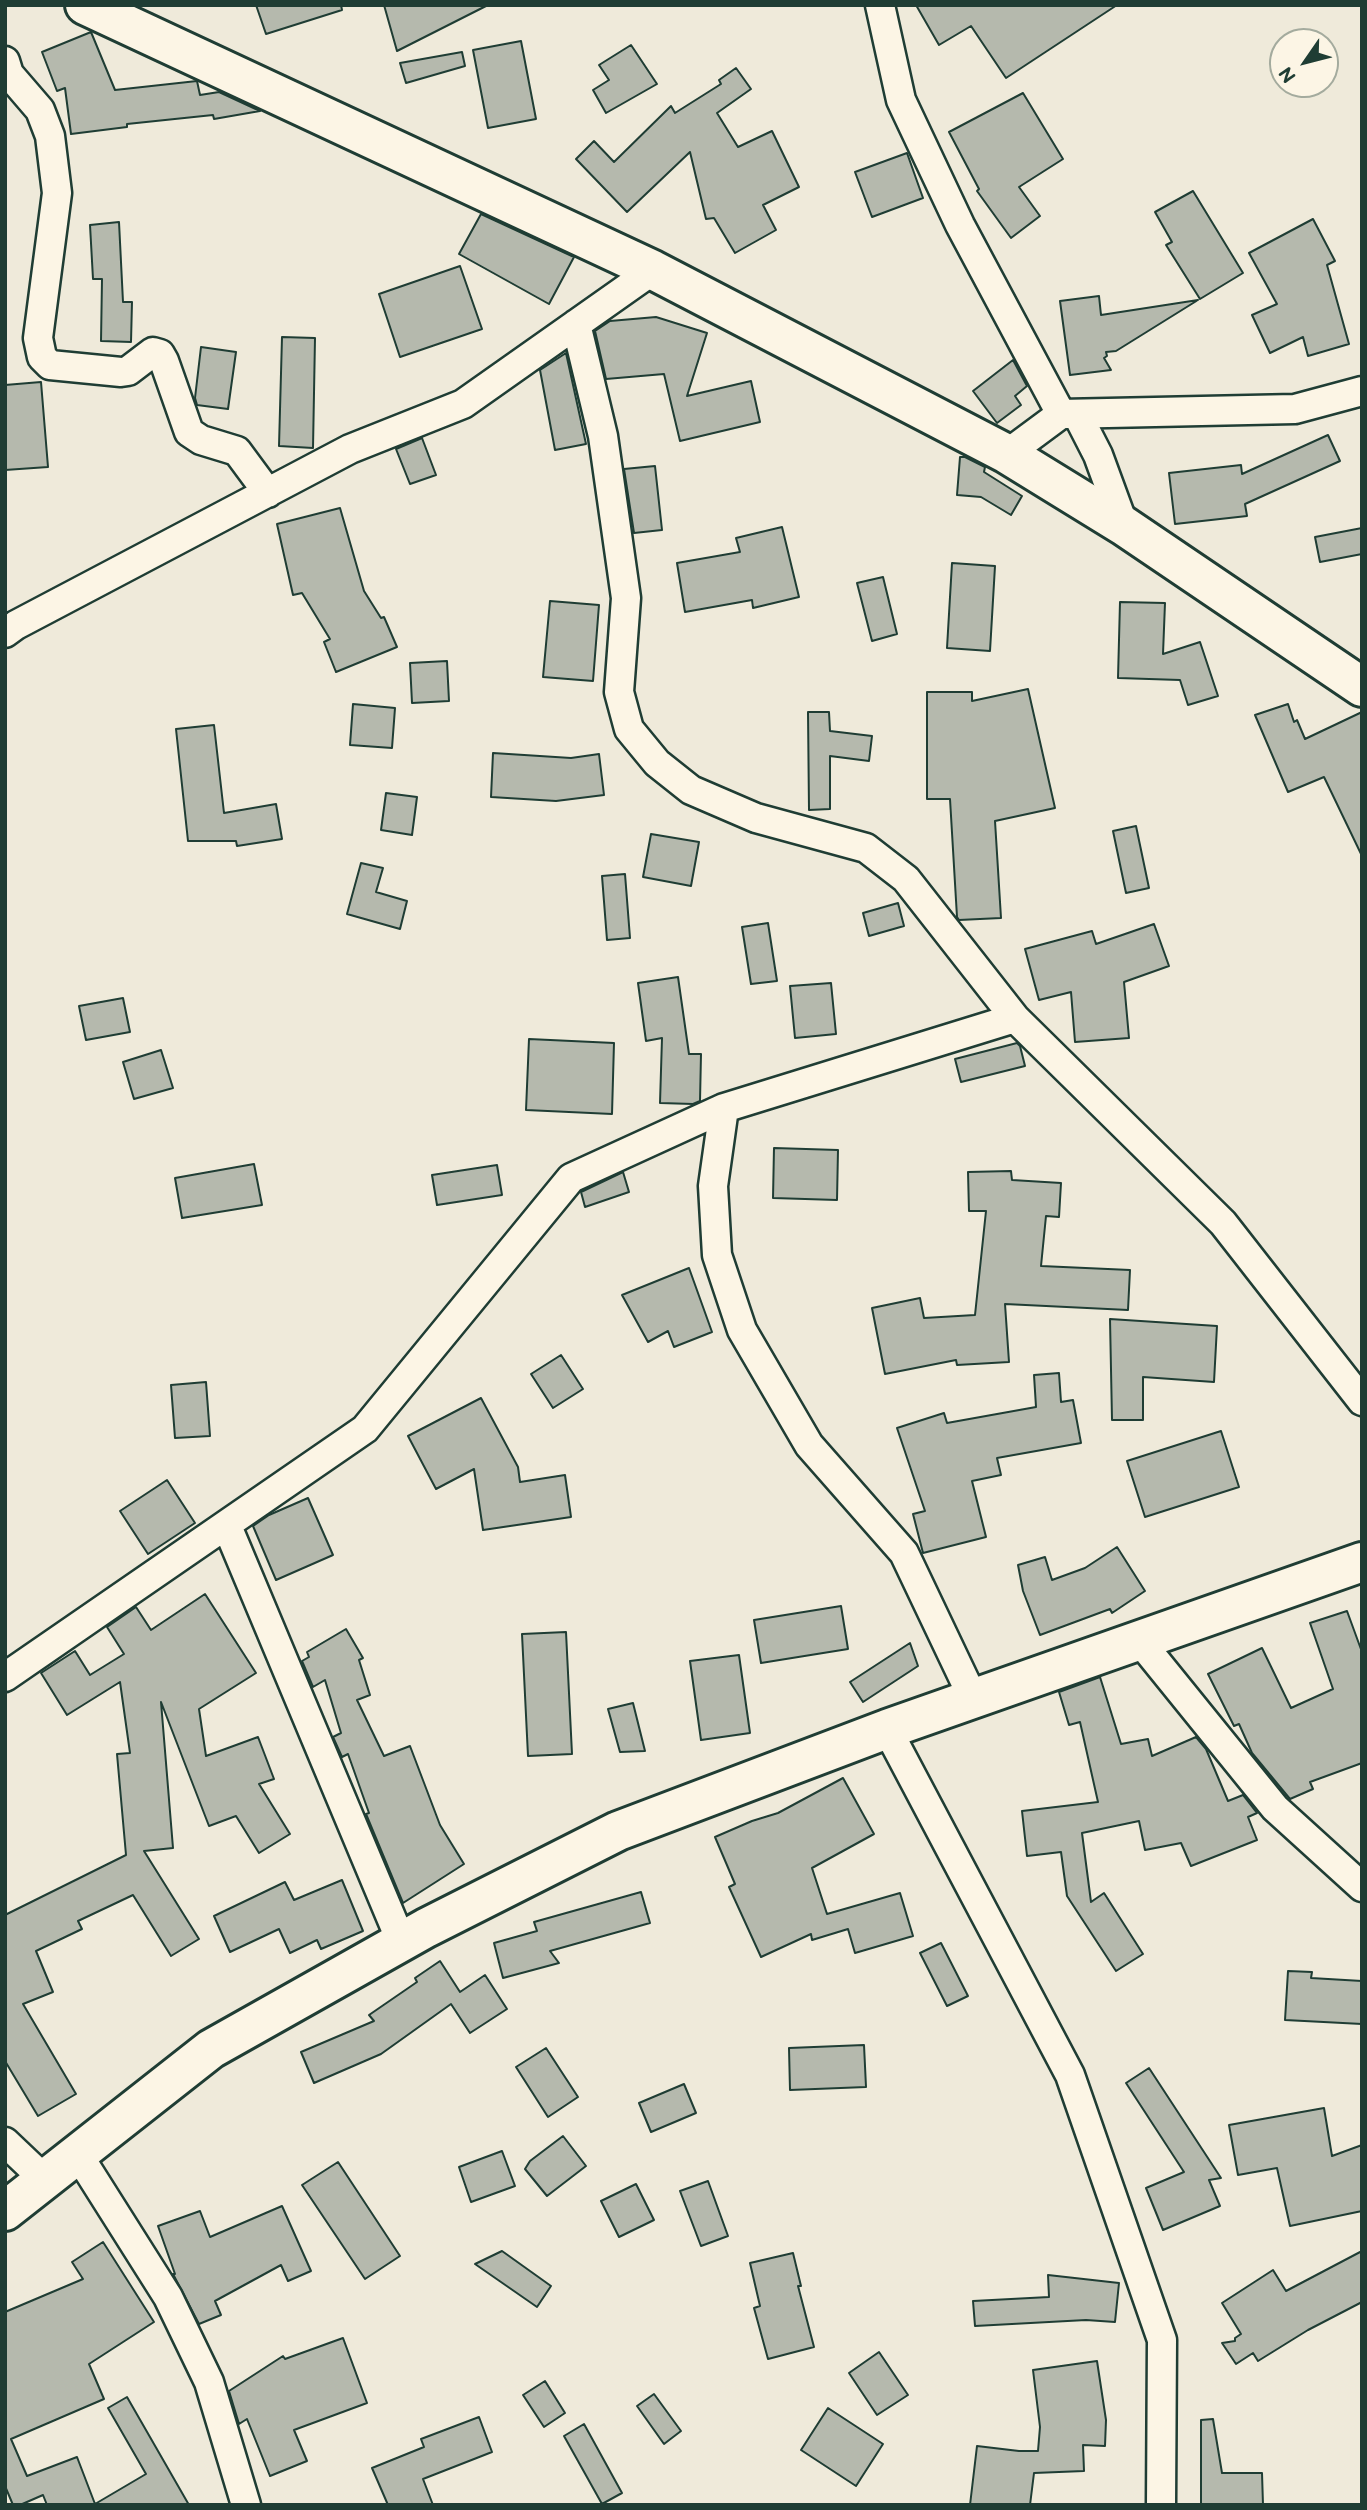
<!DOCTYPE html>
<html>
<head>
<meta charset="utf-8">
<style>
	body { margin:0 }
	#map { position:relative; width:1367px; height:2510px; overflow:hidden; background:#efeada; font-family:"Balsamiq Sans",sans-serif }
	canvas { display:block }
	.frame { position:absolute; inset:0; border:7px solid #1f3d34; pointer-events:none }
	.north { position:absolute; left:1269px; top:28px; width:70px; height:70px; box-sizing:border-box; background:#fcf5e5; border:2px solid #a4ab9e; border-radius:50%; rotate:235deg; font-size:19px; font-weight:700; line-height:28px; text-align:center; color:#1f3d34 }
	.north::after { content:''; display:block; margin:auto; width:24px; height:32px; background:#1f3d34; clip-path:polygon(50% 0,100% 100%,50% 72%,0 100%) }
</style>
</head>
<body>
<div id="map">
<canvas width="1367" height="2510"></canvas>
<div class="frame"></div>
<div class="north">N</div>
</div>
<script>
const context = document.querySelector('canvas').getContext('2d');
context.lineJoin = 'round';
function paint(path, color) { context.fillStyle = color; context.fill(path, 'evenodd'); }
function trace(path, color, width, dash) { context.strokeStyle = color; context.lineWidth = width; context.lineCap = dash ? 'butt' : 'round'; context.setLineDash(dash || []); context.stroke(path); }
const building = new Path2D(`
	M256,5H341L342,10L266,34Z
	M384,5H488L397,51Z
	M916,5H1117L1006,78L971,26L939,45Z
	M91,32L115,90L197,81L200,95L219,92L260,111L214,119L213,115L127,124V127L71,134L65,88L57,91L42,52Z
	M521,41L536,119L488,128L473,50Z
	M631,45L657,84L606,113L593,90L609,80L599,65Z
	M462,52L465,66L406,83L400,63Z
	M736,68L751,89L717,113L738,147L772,131L799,187L763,205L776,230L735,253L714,218L706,219L690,152L627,212L576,159L594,141L614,162L671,106L675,113L721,84L719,80Z
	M1023,93L1063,159L1019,187L1040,216L1011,238L977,191L979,189L949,132Z
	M907,153L923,198L872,217L855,172Z
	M1193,191L1243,273L1200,299L1166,245L1172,242L1155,212Z
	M481,214L574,257L549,304L459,254Z
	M1313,219L1335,261L1327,265L1349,344L1308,356L1303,337L1270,353L1252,315L1277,304L1249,253Z
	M119,222L123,302H132L131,342L101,341L102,279H93L90,225Z
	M460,266L482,329L400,357L379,294Z
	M1099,296L1101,315L1198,300L1116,351L1106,352L1107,356L1104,358L1111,370L1070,375L1060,301Z
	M656,317L707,333L687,396L751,381L760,422L680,441L664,374L606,379L595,331L610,321Z
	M282,337L315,338L313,448L279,446Z
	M201,347L236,352L228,409L197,405L195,398Z
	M566,353L586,444L555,450L540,370Z
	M1013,360L1027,386L1015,396L1021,405L997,423L973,391Z
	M41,382L48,467L5,470V385Z
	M1328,435L1340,461L1245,504L1247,516L1175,524L1169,473L1241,465L1242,474Z
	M422,438L436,475L410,484L396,449Z
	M960,457H965L985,467L984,472L1022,496L1011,515L981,497L957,495Z
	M655,466L662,530L634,533L624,469Z
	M340,508L364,591L381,618L384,617L397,647L336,672L324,642L330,639L302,593L293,595L277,524Z
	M782,527L799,597L753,608L752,600L685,612L677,563L740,552L736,538Z
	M1362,528V554L1320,562L1315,537Z
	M952,563L995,566L990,651L947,648Z
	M883,577L897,634L872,641L857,583Z
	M550,601L599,605L593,681L543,677Z
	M1120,602L1165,603L1163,654L1200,642L1218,696L1188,705L1180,680L1118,678Z
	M447,661L449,701L412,703L410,663Z
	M1028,689L1055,808L995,821L1001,918L959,920L957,917L950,799H927V692H972V701Z
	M353,704L395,708L392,748L350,745Z
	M1288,704L1294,722L1297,720L1305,739L1362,712V856L1324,777L1288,792L1255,715Z
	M808,712H829L830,731L872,736L869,761L830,756V809L809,810Z
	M214,725L224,813L276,804L282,839L237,846L236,841H188L176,729Z
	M493,753L571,758L599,754L604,795L556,801L491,797Z
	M386,793L417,797L412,835L381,830Z
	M1136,826L1149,888L1126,893L1113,831Z
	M651,834L699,842L691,886L643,877Z
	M361,863L383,868L376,892L407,901L400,929L347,914Z
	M625,874L630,938L607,940L602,876Z
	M898,903L904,926L869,936L863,913Z
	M768,923L777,981L751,984L742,927Z
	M1154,924L1169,966L1124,982L1129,1038L1075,1042L1071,992L1039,1000L1025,949L1092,931L1096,944Z
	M678,977L689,1054H701L700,1101L693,1104L660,1103L662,1038L646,1041L638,983Z
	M831,983L836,1034L795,1038L790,986Z
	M123,998L130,1032L86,1040L79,1006Z
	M529,1039L614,1043L612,1114L526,1110Z
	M1017,1043L1020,1046L1025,1066L961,1082L955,1059Z
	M161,1050L173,1088L134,1099L123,1062Z
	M774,1148L838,1150L837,1200L773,1198Z
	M254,1164L262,1205L182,1218L175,1178Z
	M497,1165L502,1195L437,1205L432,1175Z
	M1011,1171L1012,1180L1061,1183L1059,1217L1046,1216L1041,1266L1130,1270L1128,1310L1005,1304L1009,1362L957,1365L956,1360L885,1374L872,1308L920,1298L924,1318L975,1315L986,1211H969L968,1172Z
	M623,1172L629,1192L585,1207L581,1192Z
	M689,1268L712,1332L674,1347L668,1331L648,1342L622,1295Z
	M1110,1319L1217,1326L1214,1382L1143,1377V1420H1112Z
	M561,1355L583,1389L553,1408L531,1374Z
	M1059,1373L1061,1402L1073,1400L1081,1443L997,1458L1001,1475L972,1481L986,1537L923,1553L913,1514L925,1511L897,1428L944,1413L947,1423L1036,1407L1034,1375Z
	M206,1382L210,1436L175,1438L171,1385Z
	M481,1398L518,1467L520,1482L565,1475L571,1517L483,1530L474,1469L436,1489L408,1436Z
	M1221,1431L1239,1487L1145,1517L1127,1461Z
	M167,1480L195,1523L148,1554L120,1511Z
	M308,1498L333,1555L276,1580L253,1526L269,1515Z
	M1117,1547L1145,1591L1112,1613L1110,1609L1040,1635L1023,1591L1018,1565L1045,1557L1052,1580L1085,1568Z
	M205,1594L256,1673L199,1709L206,1756L258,1737L274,1779L259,1784L290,1834L259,1853L236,1816L209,1826L161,1702L173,1848L144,1851L199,1939L171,1956L133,1895L78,1921L82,1929L36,1951L53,1992L23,2004L76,2094L38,2116L5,2061V1915L126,1855L117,1754L130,1753L120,1682L67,1715L41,1673L75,1651L90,1675L124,1654L107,1627L136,1607L151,1630Z
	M841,1606L848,1649L761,1663L754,1620Z
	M1347,1611L1362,1652V1763L1310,1782L1313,1789L1290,1799L1252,1753L1239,1724L1234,1726L1208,1674L1262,1648L1291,1708L1333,1689L1310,1623Z
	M346,1629L363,1658L359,1660L370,1695L357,1700L384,1756L410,1746L440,1825L464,1864L403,1903L366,1814L369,1813L348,1754L342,1757L333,1737L341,1733L325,1680L313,1687L302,1661L309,1657L307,1652Z
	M566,1632L572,1754L528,1756L522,1634Z
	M910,1643L918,1666L863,1702L850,1682Z
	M739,1655L750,1733L701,1740L690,1661Z
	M1100,1677L1121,1744L1148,1739L1152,1756L1196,1737L1206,1749L1228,1801L1243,1795L1257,1813L1248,1817L1257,1840L1191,1866L1181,1843L1145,1850L1139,1821L1082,1833L1091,1902L1104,1893L1143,1954L1116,1971L1067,1896L1061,1852L1027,1856L1022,1811L1098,1802L1080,1722L1069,1725L1059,1692Z
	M633,1703L645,1751L620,1752L608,1709Z
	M843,1778L874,1834L812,1868L827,1914L900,1893L913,1936L855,1953L848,1929L812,1940L811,1934L761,1957L729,1887L735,1884L715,1837L752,1821L778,1813Z
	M342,1880L363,1931L321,1949L317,1940L290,1953L279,1929L230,1952L214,1916L285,1882L294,1900Z
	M641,1892L650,1923L550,1951L559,1963L503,1978L494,1943L537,1931L534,1922Z
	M941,1943L968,1996L947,2006L920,1953Z
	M440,1961L460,1992L485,1975L507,2009L470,2033L451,2004L381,2054L314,2083L301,2052L374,2021L369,2015L417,1982L415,1978Z
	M1288,1971L1312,1972L1311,1978L1362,1981V2024L1285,2020Z
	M864,2045L866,2087L790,2090L789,2048Z
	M546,2048L578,2097L548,2117L516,2067Z
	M1149,2068L1221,2178L1209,2180L1220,2206L1163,2230L1146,2188L1184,2172L1126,2083Z
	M684,2084L696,2113L651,2132L639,2103Z
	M1324,2108L1332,2156L1362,2145V2211L1290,2226L1277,2168L1238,2175L1229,2125Z
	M563,2136L586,2166L547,2196L525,2169L530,2161Z
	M502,2151L515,2186L471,2202L459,2167Z
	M338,2162L400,2256L365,2279L302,2185Z
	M708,2181L728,2236L701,2246L680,2191Z
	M636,2184L654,2220L619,2237L601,2201Z
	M282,2206L311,2271L288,2281L281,2265L215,2301L221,2315L199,2324L173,2274H175L158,2226L200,2211L210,2237Z
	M103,2242L154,2322L89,2364L104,2399L11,2439L27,2476L77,2457L95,2504L146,2474L108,2408L127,2397L189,2505H47L43,2495L20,2505H13L5,2486V2312L83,2279L72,2262Z
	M502,2251L551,2286L537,2307L475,2264Z
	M1362,2251V2302L1308,2330L1258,2361L1253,2353L1236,2364L1222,2343L1235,2341V2338L1241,2334L1222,2303L1273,2270L1286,2291Z
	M793,2253L801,2286H798L814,2347L768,2359L754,2308L760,2306L750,2263Z
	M1048,2275L1119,2283L1115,2322L1086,2320L975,2326L973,2301L1049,2297Z
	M343,2338L367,2403L294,2430L307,2461L270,2476L247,2419L239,2424L229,2391L283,2356L285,2359Z
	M879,2352L908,2395L877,2415L849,2373Z
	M1097,2361L1106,2420L1105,2446L1083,2445L1084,2471L1034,2473L1030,2505H970L977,2446L1019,2451H1038L1040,2427L1033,2370Z
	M545,2381L565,2413L544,2427L523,2395Z
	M654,2394L681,2431L664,2444L637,2406Z
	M828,2408L883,2444L856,2486L801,2450Z
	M479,2417L492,2452L423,2479L433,2505H388L372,2468L424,2447L421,2439Z
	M1213,2419L1222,2473H1262L1263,2505H1201V2420Z
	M584,2424L622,2493L602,2504L564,2436Z`);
paint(building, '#b5b9ad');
trace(building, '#1f3d34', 2);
const street = new Path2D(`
	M880,5L901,100L960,225L1061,414
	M5,61L9,74L40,110L50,136L57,193L38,338L42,357L50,365L121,372L128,371L153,352L160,354L164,361L189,432L201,440L237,451L268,493
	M576,324L603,436L626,598L619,692L629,729L657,763L691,790L756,818L866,848L906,879L1015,1018L1223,1223L1362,1401
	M1077,414L1098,455L1124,526
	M1007,454L1061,414L1295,409L1362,391
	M5,633L16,625L350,449L463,404L653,270
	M724,1108L713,1186L717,1255L742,1330L809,1445L904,1553L973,1698
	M227,1526L401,1941
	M1139,1640L1275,1808L1362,1887
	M5,1677L365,1429L571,1178L724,1108L1015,1018
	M887,1729L1070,2075L1162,2340L1161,2505
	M5,2142L44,2179
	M77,2153L168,2297L209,2382L246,2505`);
const secondary = new Path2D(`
	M85,5L653,270L1007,454L1124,526L1362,687
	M5,2211L211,2049L426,1928L618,1831L887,1729L1362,1562`);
trace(street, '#1f3d34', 33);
trace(secondary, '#1f3d34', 44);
trace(street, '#fcf5e5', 28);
trace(secondary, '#fcf5e5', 38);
</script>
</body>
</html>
